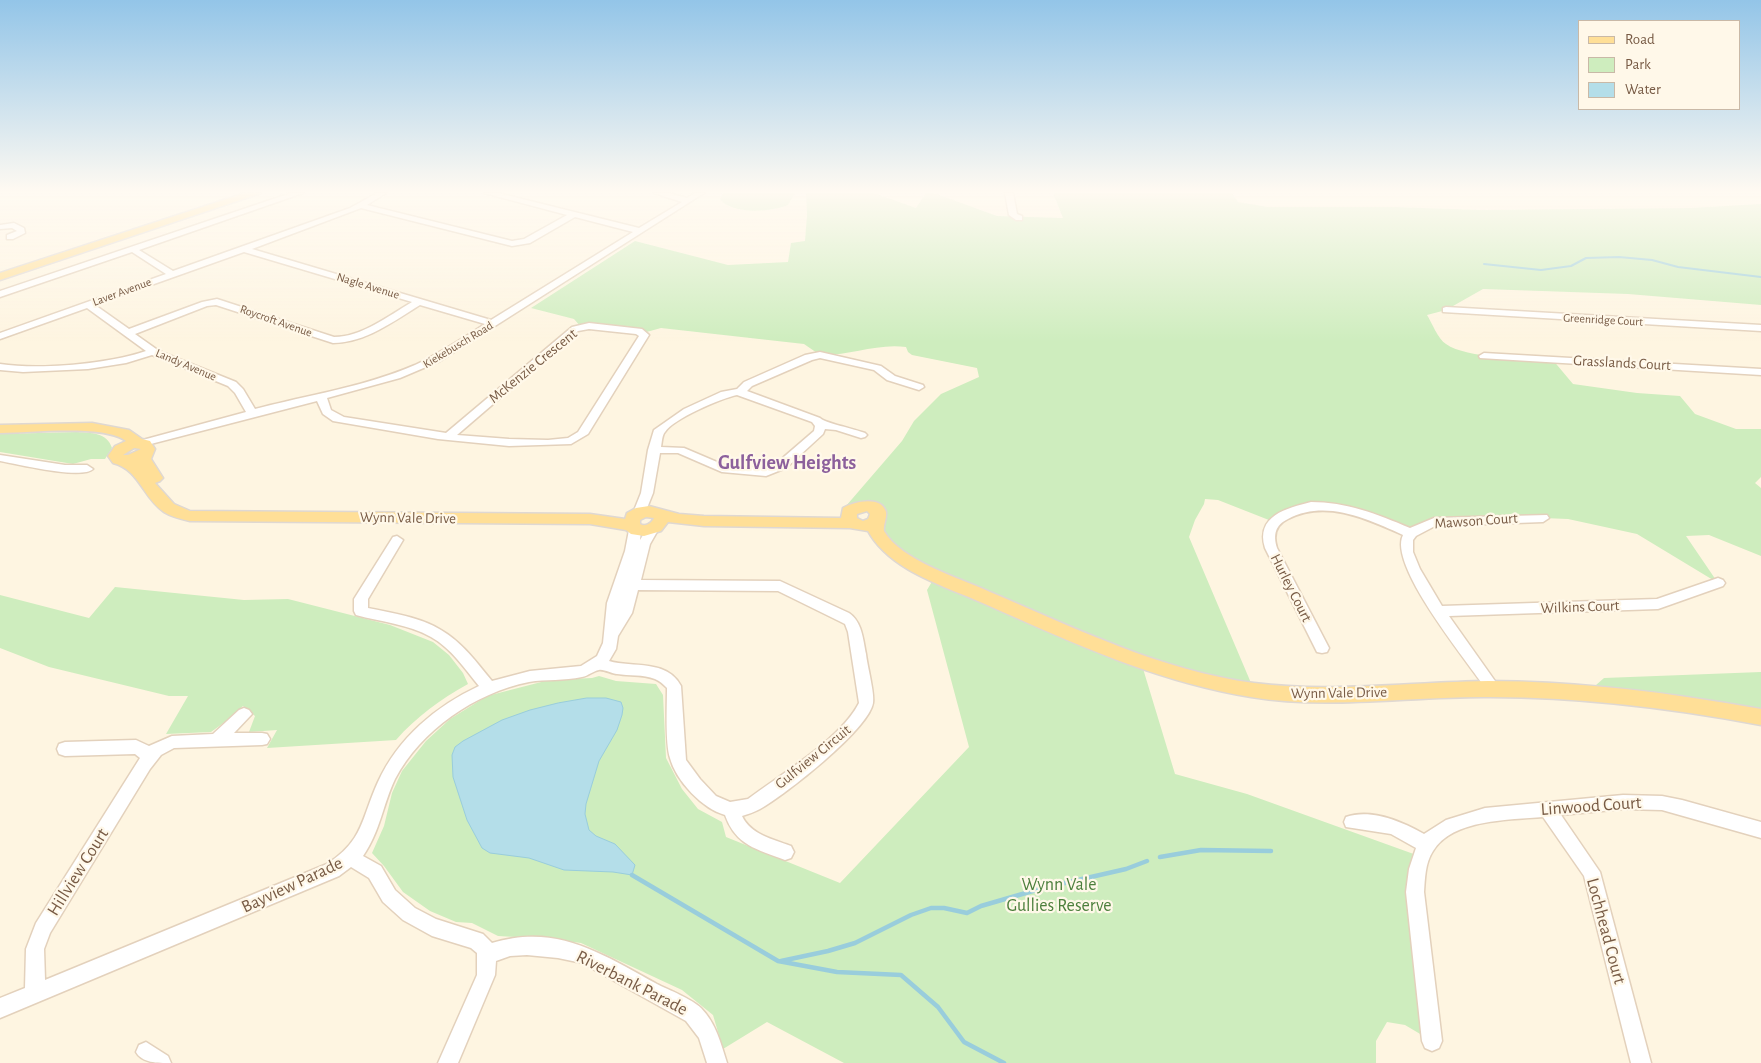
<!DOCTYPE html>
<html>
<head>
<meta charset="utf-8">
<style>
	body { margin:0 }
	#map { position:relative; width:1761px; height:1063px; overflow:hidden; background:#fef5e1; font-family:"Alegreya Sans",sans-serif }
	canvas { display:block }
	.legend { position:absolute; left:1578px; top:20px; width:162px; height:90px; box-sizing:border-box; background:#fff8e9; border:1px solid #c9b9a7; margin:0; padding:6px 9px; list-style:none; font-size:15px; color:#785b45 }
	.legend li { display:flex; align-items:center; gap:10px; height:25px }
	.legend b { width:25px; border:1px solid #c9b9a7 }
</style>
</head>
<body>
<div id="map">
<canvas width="1761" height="1063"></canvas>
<ul class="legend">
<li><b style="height:6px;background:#ffdf97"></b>Road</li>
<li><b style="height:14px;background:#ceedbe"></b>Park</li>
<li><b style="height:14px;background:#b4dee9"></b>Water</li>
</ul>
</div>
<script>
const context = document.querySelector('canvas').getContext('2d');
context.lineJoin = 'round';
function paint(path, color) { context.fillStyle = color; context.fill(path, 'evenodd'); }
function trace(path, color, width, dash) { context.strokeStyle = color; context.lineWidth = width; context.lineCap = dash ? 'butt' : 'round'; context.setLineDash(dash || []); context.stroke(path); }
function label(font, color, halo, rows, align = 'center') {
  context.font = font + ' "Alegreya Sans",sans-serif'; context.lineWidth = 4.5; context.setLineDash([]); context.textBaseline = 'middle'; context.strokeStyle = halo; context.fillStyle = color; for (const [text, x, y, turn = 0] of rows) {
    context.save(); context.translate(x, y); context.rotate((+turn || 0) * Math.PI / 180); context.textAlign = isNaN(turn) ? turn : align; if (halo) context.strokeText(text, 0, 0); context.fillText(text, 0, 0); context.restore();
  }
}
paint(new Path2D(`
	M723,193H795L788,205C771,212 732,215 720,199Z
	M806,193H874L916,208L926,193H934L997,216L1063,218L1053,193H1232L1238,202L1268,207H1395L1481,210L1690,208L1761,204V305L1628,294L1483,289L1446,310L1427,315C1432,323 1438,339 1446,344C1467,359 1526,358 1552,359L1573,384L1637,393L1680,396L1695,414L1736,429H1761V477L1755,483L1761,488V556L1709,535L1686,536L1718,583L1637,534L1568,519L1543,518L1448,521L1411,533L1325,506L1274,522L1218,500L1205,499L1204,504L1195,520L1189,537L1254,690L1141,662L1175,774L1247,794L1422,857L1432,1041L1405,1025L1387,1022L1376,1041V1063H844L767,1022L723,1049L713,1015L682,990L581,943L550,939L498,936L472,923L456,922L430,911L403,892L384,866L372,853L384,826L392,793L402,771L426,741L450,719L487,696L549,680L592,678L599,676L616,681L656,684L663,695L666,758L682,789L698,809L722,822L726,837L840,883L969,747L927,590L936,575L887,546L878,512L846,506L902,441L914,421L941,394L979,377L977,368L912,355L908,352L906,347C877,343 849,356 820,355L804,344L661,328L643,333L581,327L574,319L531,308L635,241L728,265L788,262L791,243L805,241L807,215Z
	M77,432C91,433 107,432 112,448L105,459H91L73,464L0,452V434Z
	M115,587L244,600L288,599L390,625L433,642L449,655L463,673L468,684C441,699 416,717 396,740L267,748L277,730L249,732L255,716L243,706L229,719L211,732L166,734L188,696H169L49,667L0,648V595L89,618Z
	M1761,672V717L1588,692L1604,678Z`), '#ceedbe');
const water = new Path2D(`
	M587,698H606L621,702L623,708L622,715L617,730L599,761L586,804L585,814L589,830L596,836L615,844L635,865L632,875L613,872L564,870L529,858L490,853L482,848L467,820L453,777L452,755L455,747L463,741L502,720L530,710L558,703Z`);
paint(water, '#b4dee9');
trace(water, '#99cddc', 1);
trace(new Path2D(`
	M1484,264L1541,270L1571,266L1586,258L1619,257L1652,260L1678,267L1761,277`), '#99cddc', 2);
trace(new Path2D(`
	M1160,857L1201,850L1271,851
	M632,875L778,961L837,972L901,975L938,1007L964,1042L1004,1063
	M1056,885L1126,869L1147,861
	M781,961L828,951L855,943L911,915L931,908H944L967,913L981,906L1043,888`), '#99cddc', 4.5);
const minor = new Path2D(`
	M291,193H303L139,250L173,271L350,208L377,193H386L367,205L512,241L524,239L567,215L484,193H498L639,228L682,202L654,193H668L687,198L695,193H704L440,361L400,378L327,398L331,410L344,417L446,433L572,327L589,323L642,329L649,335L588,434L571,444L509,446L438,439L333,421L323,414L317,401L143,446L137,443L139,441L246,412L235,393L228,386L152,355L126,363L88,369L23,372L0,370V364C40,370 108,364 146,351L87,308L0,339V333L166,274L132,252L0,297V291ZM361,208L512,246L530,243L575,217L633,232L491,320L252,249ZM244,252L412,302C388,316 362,337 334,337L217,299L202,302L129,329L95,305ZM216,305L333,343C365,343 394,321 420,305L485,324C462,339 439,354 415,365C364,387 308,395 255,409L243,389L236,382L159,351L135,334L207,306ZM589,329L636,334L639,336L578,432L568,438L548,440L509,439L457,435L578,331Z
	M1005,193H1013L1017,214L1022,216V220H1016L1009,215Z
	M14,223L24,228L25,233L13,239H7V235L17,231L12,228L0,229V225Z
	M1446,307L1761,325V331L1443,312V308Z
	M820,352L881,366L895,376L923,385L924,387L919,390L887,380L874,370L820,358L812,360L752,386L747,391L820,418C825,423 855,429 865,433L867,435L865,437L861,438L836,430L825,429L823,434L786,468L766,476L722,472L678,453H660L653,493L645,513L643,516H635L633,513L641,493L648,450L654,430L684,409L721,392L737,389L744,382L805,355ZM737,395L812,422L815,426L814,431L778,462L765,468L724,465L684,448L661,447C662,442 662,435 665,432C673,419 722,398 737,395Z
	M1484,353L1761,369V375L1480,358L1479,356Z
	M0,455L65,465H87L93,469C82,480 17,464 0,461Z
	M1311,502C1346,502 1377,514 1410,528L1434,518L1547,515L1549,518L1543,522L1435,526L1416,536L1413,540V552L1420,569L1442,606L1657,599L1718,578L1723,580L1725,583L1723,586L1658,609L1449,616L1495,681L1496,689L1494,693L1489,695L1484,693L1481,682C1463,656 1388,564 1403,535C1367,519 1326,499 1288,519C1275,525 1273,535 1277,548L1329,648L1327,652L1322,653L1317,652L1265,548C1255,516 1287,508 1311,502Z
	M635,526L641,530L640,540L648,527H656L658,530L650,544L641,580L780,581L849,613C862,622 863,639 866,654C867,665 875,694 873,703C869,729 784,796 760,809C755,812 748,814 742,816C751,835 773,839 791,846L794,852L791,858L785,860C757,849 736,846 725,815C703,809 676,781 670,758C665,743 667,705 667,688C663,684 660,681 655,679C643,674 629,676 617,674C612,674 604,669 599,670C593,671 588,676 582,677C564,681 546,679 529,682C475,693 421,730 395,779C383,804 380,832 363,856L381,866L395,890L415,908L436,919L483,934L492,943C557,923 602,954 657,984C669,990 692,999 701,1008C716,1023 721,1044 727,1063H707L699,1038L686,1021L582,963L558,958L527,955L510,956L496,961L495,975L458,1063H438L477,975V953L471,948L432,936L403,920L383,902L369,878L351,867L339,876L0,1018V998L25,988L26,949L36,923L140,758L135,754L65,756L59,754L57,749L59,744L65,742L136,740L149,746L172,736L213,734L239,710L244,708L249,710L252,714L234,733H262L267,734L270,739L267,744L262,745L174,748L161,755L150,769L50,933L44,949L45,980L327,864C364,840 361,819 378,782C398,738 436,706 479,686C465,669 451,648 431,637C408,624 381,622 356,615L354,611V599L393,537L397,536L403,540L368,599V608C392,613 420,617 441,630C462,642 477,663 492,681L530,671L581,666L597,656L603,643L607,603L625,551L629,530ZM638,590L778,591L839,621L845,624L848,632L859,703C840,740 781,774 748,799L730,802L716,796L700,779L686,760L681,686C667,659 633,668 609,661L616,649L618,636L632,613Z
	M1623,795L1662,796L1682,800L1761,822V838L1662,810L1623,809L1561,815L1600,872L1651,1063H1631L1584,876L1543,817C1510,820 1452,819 1433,851C1425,863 1425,879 1424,892L1442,1041L1439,1048L1432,1051L1425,1048L1422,1041L1406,892L1409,869L1416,848L1391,834L1346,827L1344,822L1346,817C1371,808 1403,822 1424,834L1446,820L1485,808Z
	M146,1042L168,1056L171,1063C157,1063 142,1063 136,1052L139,1045Z`);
const major = new Path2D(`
	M245,193H261L0,280V273Z
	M92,423L129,430L142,439L150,441L155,449L151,459L163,478L160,481L155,483L174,504L190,511L590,514L625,519L627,513L636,508L649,506L679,514L704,516L841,518L843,508C853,502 881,495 886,512C887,518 883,525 884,531C901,561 960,578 990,592C1075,628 1162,671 1254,683C1331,693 1410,682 1488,681C1580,681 1671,693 1761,709V725C1671,708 1581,697 1490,697C1411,696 1329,710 1251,697C1157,682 1071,642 985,604C945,586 890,571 868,531L850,528L704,526L668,522L661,531L644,536L631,534L626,530L590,524L190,521C181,519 172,517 164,512C142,497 140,470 113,463L108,456L115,446L126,441C103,424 31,433 0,433V425ZM134,448L141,449L128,455H123ZM867,511L870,514L868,519L863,521L857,518V514ZM646,517L654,518C651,524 645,527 640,524V520Z`);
trace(minor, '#e3d1bc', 3);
trace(major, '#dfd8d2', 3);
paint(minor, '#fff');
paint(major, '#ffdf97');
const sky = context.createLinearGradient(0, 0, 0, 342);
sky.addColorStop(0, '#93c5e8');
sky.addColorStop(0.56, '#fffaf2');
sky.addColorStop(1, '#fffaf200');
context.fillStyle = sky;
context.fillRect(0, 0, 1761, 342);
label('12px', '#785b45', '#fff8e9', [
	["Nagle Avenue",368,286,17],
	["Laver Avenue",122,292,-20],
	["Greenridge Court",1603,320,3],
	["Roycroft Avenue",276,321,19],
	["Kiekebusch Road",458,345,-31],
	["Landy Avenue",186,365,23]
]);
label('15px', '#785b45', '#fff8e9', [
	["Grasslands Court",1622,363,3],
	["McKenzie Crescent",533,366,-39],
	["Wynn Vale Drive",408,518,1],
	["Mawson Court",1476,521,-4],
	["Hurley Court",1291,588,63],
	["Wilkins Court",1580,607,-2],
	["Wynn Vale Drive",1339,693,-1],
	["Gulfview Circuit",813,757,-39]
]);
label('18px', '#785b45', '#fff8e9', [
	["Linwood Court",1591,806,-4],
	["Hillview Court",78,872,-58],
	["Bayview Parade",292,885,-25],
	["Lochhead Court",1606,931,75],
	["Riverbank Parade",632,983,27]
]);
label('18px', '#4c7f3c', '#fff8e9', [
	["Wynn Vale",1059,885],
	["Gullies Reserve",1059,906]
]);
label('bold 20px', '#8c609c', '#fff8e9', [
	["Gulfview Heights",787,463]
]);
</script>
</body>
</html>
